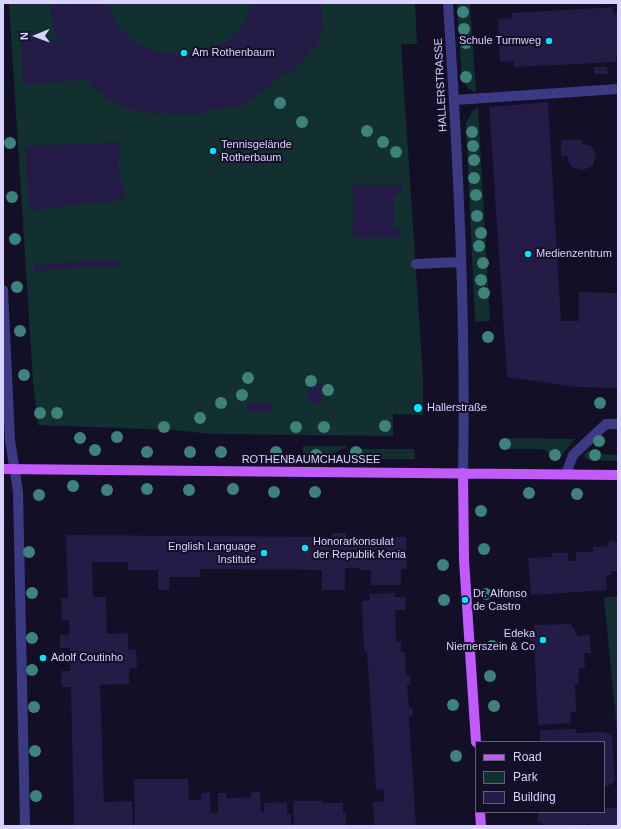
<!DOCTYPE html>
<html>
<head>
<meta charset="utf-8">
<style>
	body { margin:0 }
	#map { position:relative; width:621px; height:829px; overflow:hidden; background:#130f26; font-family:Helvetica,sans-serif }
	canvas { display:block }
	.frame { position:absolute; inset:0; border:4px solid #d9d4ff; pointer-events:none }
	.legend { position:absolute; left:475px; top:741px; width:130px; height:72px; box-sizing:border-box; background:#130f26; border:1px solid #625e7d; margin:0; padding:5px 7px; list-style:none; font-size:12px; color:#d9d4ff }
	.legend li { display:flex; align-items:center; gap:8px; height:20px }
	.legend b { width:20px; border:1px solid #625e7d }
	.north { position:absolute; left:16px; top:16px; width:40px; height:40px; -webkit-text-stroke:3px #130f26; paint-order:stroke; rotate:269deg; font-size:11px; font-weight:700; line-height:16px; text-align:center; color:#d9d4ff }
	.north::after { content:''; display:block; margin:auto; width:14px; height:18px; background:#d9d4ff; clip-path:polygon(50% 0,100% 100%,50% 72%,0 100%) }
</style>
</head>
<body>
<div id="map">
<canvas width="621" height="829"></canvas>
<div class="frame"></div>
<ul class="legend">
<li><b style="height:5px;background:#c25bff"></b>Road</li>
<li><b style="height:11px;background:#12302f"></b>Park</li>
<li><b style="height:11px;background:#241b47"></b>Building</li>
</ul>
<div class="north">N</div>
</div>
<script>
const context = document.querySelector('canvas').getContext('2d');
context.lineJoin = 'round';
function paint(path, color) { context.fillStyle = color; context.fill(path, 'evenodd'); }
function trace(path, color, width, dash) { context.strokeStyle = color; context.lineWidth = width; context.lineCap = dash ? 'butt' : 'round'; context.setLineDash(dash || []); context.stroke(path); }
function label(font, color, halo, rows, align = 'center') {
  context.font = font + ' Helvetica,sans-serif'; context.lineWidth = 4; context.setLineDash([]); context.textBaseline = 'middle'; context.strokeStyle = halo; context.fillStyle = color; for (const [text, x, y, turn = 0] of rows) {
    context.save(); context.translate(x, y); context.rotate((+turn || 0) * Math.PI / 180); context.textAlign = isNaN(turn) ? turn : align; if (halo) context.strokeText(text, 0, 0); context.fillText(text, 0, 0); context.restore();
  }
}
paint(new Path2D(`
	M9,3H415L417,44H401L423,377V415L393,414V436L212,434L173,430L38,425L33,382Z
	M459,3H470L476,92L469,89L462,80L457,4Z
	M478,107L490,321L475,322L466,123L472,112Z
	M509,438L575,439L558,459H555L545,450L540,449H509Z
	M303,446H348C330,456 323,457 303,457Z
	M358,449H414L415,459H337Z
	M588,450L597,454L618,455V461L588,460L585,457L584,455Z
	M618,596V741L604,598Z`), '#12302f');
paint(new Path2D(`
	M49,3H108L117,26L134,42L155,51L183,55L205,51L230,40L247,20L251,3H321L323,28L319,35H321L322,39L288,76L281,71L280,77L253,99L248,100V103L214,111L212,109L208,110L206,113L168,115L167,112H163L161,114L126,109V106L122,105L120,107L90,86L92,84L89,81L84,80L23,84L21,37L46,36L59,44L61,43L59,38H56Z
	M613,7V13H618V56H616V62L514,67V61L500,62L498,19L512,18V13Z
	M594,67H607L608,74H594Z
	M548,102L561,321H579V292L618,293V388L577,387L507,377L489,107Z
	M561,140H582V143L591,146L596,155L593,166L583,170L573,168L568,161V156L561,157Z
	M120,142L118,169L126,199L29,211L25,146Z
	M353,185H402V191L394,196V228H399L402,238H353Z
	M119,259L120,265L34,271V265Z
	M308,384H322L323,404H308Z
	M247,402H272L271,413L247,412Z
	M333,533H346V544H358V537H406L407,569H401V585H371V570H359V568H345V590H322V570L200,569V577H170L169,590H158V570H128V562H92L93,597H106L107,634L128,633V649L136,650L137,668H129V684L100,685L104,802L132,801L133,826H74L71,687H61V671H70V648H60V635H69V620H62L61,598H68L66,535L332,537Z
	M609,541L618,542V571H612L611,575H606L607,590L531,595L528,558L552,557V553H568V561H576V552H593V547L609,546Z
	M394,593V597H405L406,610H395L396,642L401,641V652H405L406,675H410L411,685H407L409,707H412L413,716L409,717V719L416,826H374L373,802L384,801V789L376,790L367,651H364L362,601L370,600V594Z
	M571,624L578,636L590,635L591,653H584L585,668H579V683L575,684L576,712H571V723L538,725L534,641H530V632H534V625Z
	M576,729V733L604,732L612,736L615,781L608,786L604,787V742H540V730Z
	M134,779H188L189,800H201V793L210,792L211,813H218V793H226V798H238L251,797V792H260L261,813L264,812V803L287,802V814H291V826H135Z
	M293,801H322V803H343V813L346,814V826H294Z
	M604,808H618V826H591V824L547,826L537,821L538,815L540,813L604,812Z`), '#241b47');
trace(new Path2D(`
	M448,3C458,159 466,316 463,473
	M455,100L618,89
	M416,264L460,262
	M3,290L10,440L18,492L25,826
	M566,474L573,455L606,424H618`), '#3d3a85', 10);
trace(new Path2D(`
	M3,469L618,475
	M463,473L464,560L476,742
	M480,812L481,826`), '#c25bff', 10);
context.fillStyle = '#3d827b';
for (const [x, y] of [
	[463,12],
	[464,29],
	[466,43],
	[466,77],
	[280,103],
	[302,122],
	[367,131],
	[472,132],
	[383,142],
	[10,143],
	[473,146],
	[396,152],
	[474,160],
	[474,178],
	[476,195],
	[12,197],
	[477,216],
	[481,233],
	[15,239],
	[479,246],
	[483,263],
	[481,280],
	[17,287],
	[484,293],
	[20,331],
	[488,337],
	[24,375],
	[248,378],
	[311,381],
	[328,390],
	[242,395],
	[221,403],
	[600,403],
	[40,413],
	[57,413],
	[200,418],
	[385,426],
	[164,427],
	[296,427],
	[324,427],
	[117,437],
	[80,438],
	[599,441],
	[505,444],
	[95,450],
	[147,452],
	[190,452],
	[221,452],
	[276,452],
	[356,452],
	[316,455],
	[555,455],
	[595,455],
	[73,486],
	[147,489],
	[233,489],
	[107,490],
	[189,490],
	[274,492],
	[315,492],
	[529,493],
	[577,494],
	[39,495],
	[481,511],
	[484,549],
	[29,552],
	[443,565],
	[32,593],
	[486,594],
	[444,600],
	[32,638],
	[492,646],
	[32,670],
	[490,676],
	[453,705],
	[494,706],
	[34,707],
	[35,751],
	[456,756],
	[36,796]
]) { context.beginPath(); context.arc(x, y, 6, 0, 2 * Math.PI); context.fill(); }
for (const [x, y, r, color] of [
	[549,41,4,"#00e5ff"],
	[184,53,4,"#00e5ff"],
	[213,151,4,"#00e5ff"],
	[528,254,4,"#00e5ff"],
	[418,408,5,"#00e5ff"],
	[305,548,4,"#00e5ff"],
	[264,553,4,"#00e5ff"],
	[465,600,4,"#00e5ff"],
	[543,640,4,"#00e5ff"],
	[43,658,4,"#00e5ff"]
]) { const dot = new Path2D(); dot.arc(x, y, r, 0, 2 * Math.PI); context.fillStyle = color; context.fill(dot); trace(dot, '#130f26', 1.5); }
label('11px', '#d9d4ff', '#130f26', [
	["Schule Turmweg",541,41,"right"],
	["Am Rothenbaum",192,53],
	["Tennisgelände",221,145],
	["Rotherbaum",221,158],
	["Medienzentrum",536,254],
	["Hallerstraße",427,408],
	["Honorarkonsulat",313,542],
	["der Republik Kenia",313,555],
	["English Language",256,547,"right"],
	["Institute",256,560,"right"],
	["Dr. Alfonso",473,594],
	["de Castro",473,607],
	["Edeka",535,634,"right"],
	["Niemerszein & Co",535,647,"right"],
	["Adolf Coutinho",51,658]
], 'left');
label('11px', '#d9d4ff', '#130f26', [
	["HALLERSTRASSE",441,85,-93],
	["ROTHENBAUMCHAUSSEE",311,460]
]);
</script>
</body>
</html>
